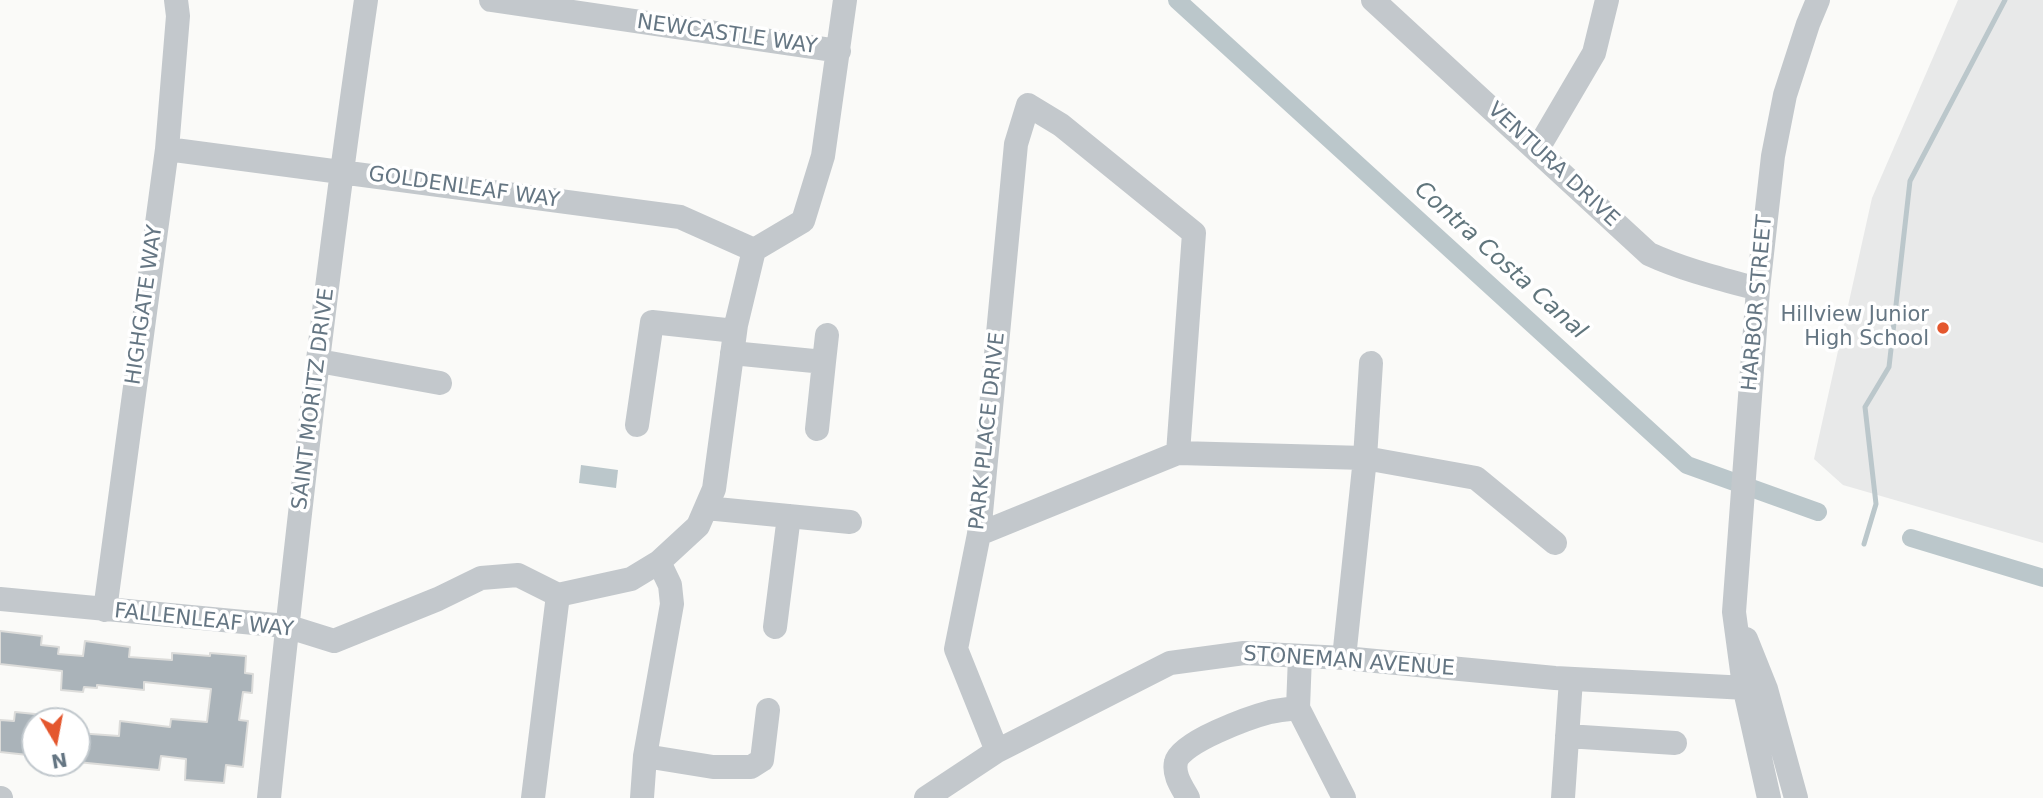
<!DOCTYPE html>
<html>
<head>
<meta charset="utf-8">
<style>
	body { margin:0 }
	#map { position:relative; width:2043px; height:798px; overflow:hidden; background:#fafaf8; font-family:"DejaVu Sans",sans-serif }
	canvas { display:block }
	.north { position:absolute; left:21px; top:707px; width:70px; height:70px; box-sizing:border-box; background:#fff; border:2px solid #c1c8cd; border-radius:50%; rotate:170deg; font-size:19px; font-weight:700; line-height:28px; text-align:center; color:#657683 }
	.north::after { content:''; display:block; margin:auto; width:24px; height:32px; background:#e4572e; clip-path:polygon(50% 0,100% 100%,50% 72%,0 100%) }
</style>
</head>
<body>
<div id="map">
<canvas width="2043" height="798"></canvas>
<div class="north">N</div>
</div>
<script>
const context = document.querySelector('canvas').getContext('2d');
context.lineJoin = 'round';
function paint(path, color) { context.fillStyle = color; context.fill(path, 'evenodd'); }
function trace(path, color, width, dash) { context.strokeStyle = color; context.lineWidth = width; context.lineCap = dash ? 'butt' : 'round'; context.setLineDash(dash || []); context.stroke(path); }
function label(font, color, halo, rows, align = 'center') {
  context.font = font + ' "DejaVu Sans",sans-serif'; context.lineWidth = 7; context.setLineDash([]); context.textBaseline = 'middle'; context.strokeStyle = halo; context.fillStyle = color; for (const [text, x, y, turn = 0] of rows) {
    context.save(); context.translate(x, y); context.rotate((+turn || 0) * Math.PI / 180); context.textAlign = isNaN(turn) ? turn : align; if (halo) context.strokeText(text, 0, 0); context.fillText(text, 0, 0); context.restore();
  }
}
paint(new Path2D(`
	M1958,0H2043V543L1843,485L1814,459L1872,198Z`), '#e8e9e9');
paint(new Path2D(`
	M581,465L618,470L616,488L579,483Z`), '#bbc7cb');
trace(new Path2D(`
	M1864,544L1876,504L1865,407L1889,367L1910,181L2005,0`), '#bbc7cb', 5);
trace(new Path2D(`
	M1177,0L1687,465L1818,512
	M1911,538L2043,578`), '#bbc7cb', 18);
const building = new Path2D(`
	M0,631L42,636L41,645L59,647L58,654L83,656L85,641L130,647L129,657L172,660V653L210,656V653L246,656L245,673L253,674L252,693L243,692L239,720L248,721L243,767L226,765L224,783L185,780L186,759L161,756L159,770L77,762V733L119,736L120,721L170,727L171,719L207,722L211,689L144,682V690L97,685V688L84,687L83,692L61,690L62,671L0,664Z
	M15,712L35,714V740H29L28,755L0,752V720L14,721Z`);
paint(building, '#aab3b9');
trace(building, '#dcdcda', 2);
trace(new Path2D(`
	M491,0L839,51
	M1373,0L1649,254C1684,270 1721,279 1758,289
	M167,149L680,217L754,250
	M1537,150L1594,53L1607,0
	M732,353L824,362L817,429
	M319,361L440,383
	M824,362L827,335
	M637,425L652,322L735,331
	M706,508L850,522
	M979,534L1178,453L1365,458L1476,478L1555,543
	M558,595L631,579L659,562L698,526L714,489L736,325L754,250L803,221L823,156L845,0
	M0,599L286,626L334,641L438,599L481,578L518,575L558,595
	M105,610L167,149L178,16L176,0
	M775,627L789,516
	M1746,639L1766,689L1796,798
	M1300,656L1298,708L1344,798
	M1344,658L1365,458L1371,363
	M1567,736L1675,743
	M997,751L956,649L979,534L1016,144L1028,105L1061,125L1194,233L1178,453
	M645,756L713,767H751L762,760L768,710
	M0,798H1
	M269,798C297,532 327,265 366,0
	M533,798L558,595
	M642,798L645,756L672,604L670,585L659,562
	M926,798L997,751L1170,663L1244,653L1344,658L1555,678L1766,689
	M1188,798C1182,787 1173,775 1176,762C1180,742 1251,717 1270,712C1279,710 1289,709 1298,708
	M1563,798L1571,679
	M1769,798L1744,686L1734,612L1758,289L1773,156L1785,95L1808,24L1818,0`), '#c3c8cc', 24);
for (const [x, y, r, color] of [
	[1943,328,7,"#e4572e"]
]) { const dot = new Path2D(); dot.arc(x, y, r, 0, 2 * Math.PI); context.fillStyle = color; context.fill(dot); trace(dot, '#fff', 2.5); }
label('21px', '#657683', '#fff', [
	["NEWCASTLE WAY",727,35,8],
	["VENTURA DRIVE",1553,165,43],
	["GOLDENLEAF WAY",464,188,8],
	["HARBOR STREET",1758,303,-85],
	["HIGHGATE WAY",145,305,-82],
	["SAINT MORITZ DRIVE",314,399,-83],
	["PARK PLACE DRIVE",988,431,-84],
	["FALLENLEAF WAY",204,621,6],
	["STONEMAN AVENUE",1349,662,4]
]);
label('21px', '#657683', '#fff', [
	["Hillview Junior",1929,316],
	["High School",1929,340]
], 'right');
label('italic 23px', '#60757c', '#fff', [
	["Contra Costa Canal",1500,261,42]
]);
</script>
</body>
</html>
